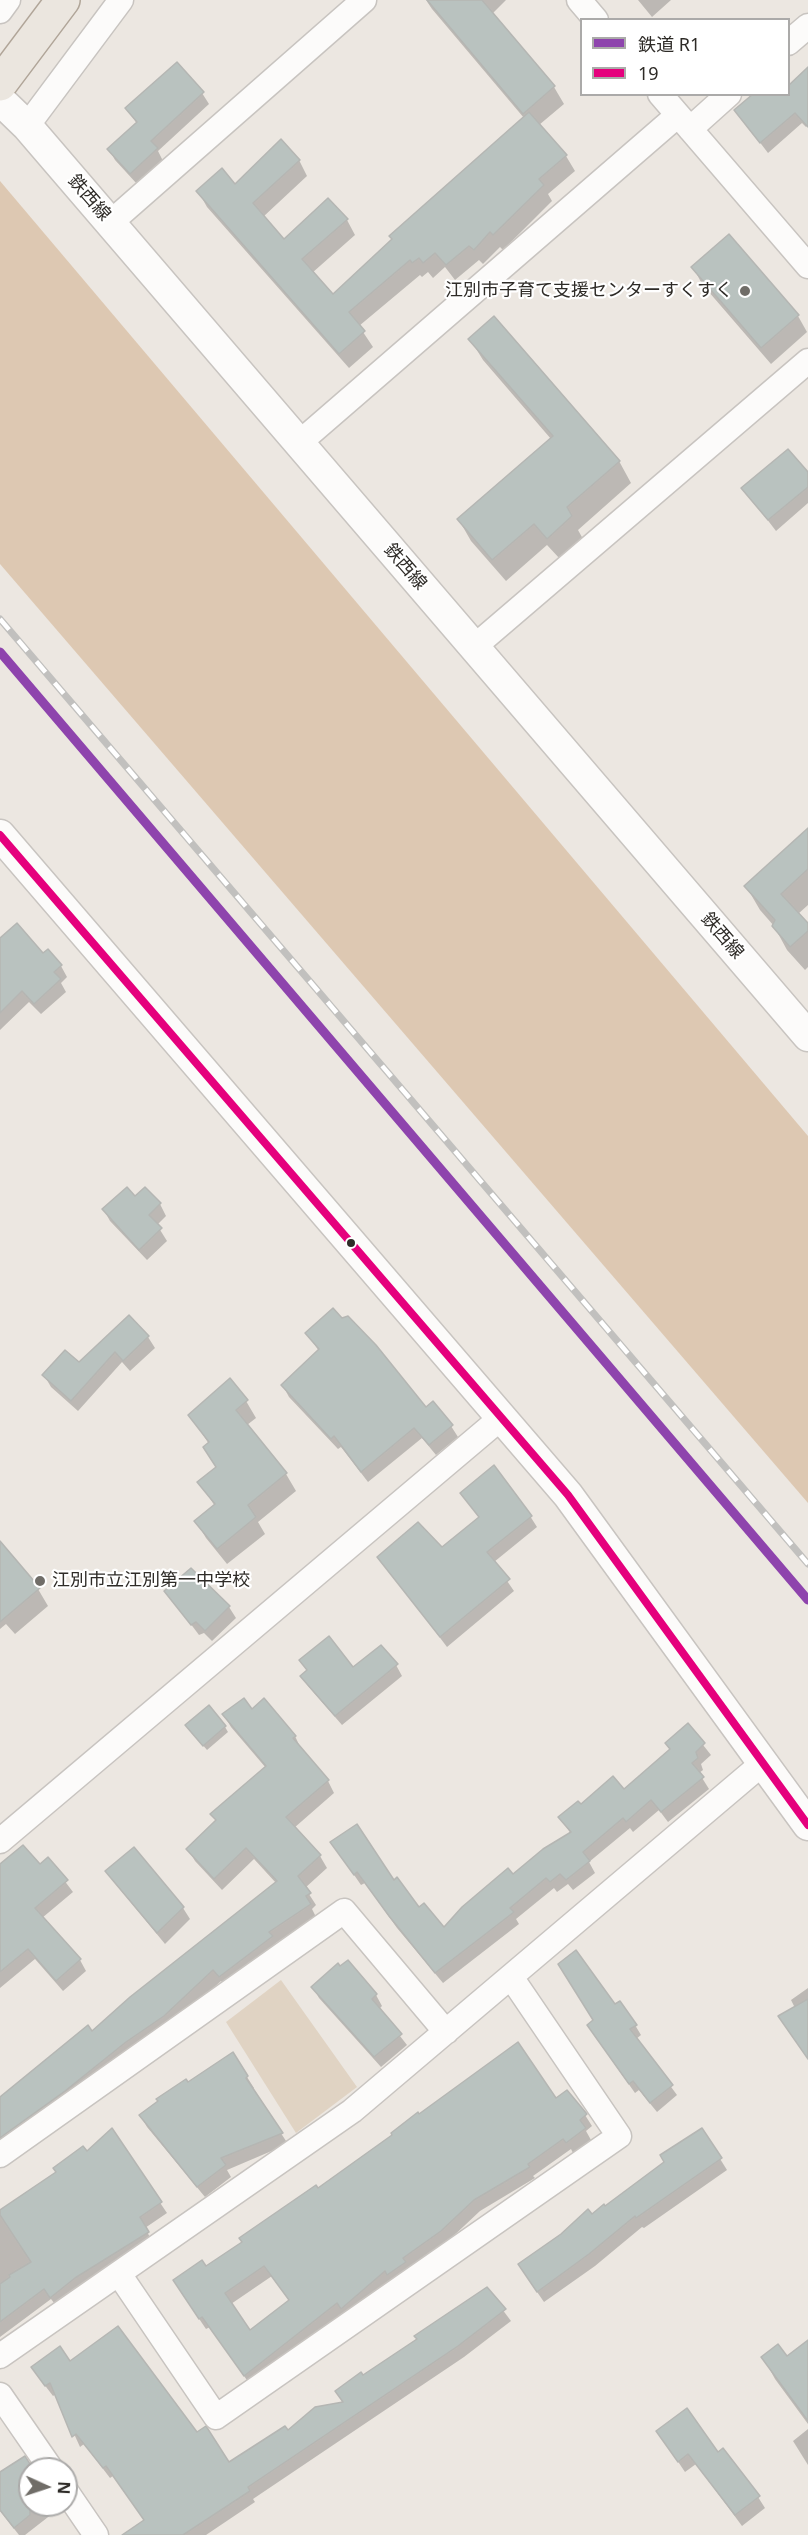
<!DOCTYPE html>
<html>
<head>
<meta charset="utf-8">
<style>
	body { margin:0 }
	#map { position:relative; width:808px; height:2535px; overflow:hidden; background:#ece7e1; font-family:"Noto Sans","Noto Sans JP",sans-serif }
	canvas { display:block }
	.legend { position:absolute; left:580px; top:18px; width:210px; height:78px; box-sizing:border-box; background:#fff; border:2px solid #abaaa9; margin:0; padding:8px 10px; list-style:none; font-size:18px; color:#2e2b27 }
	.legend li { display:flex; align-items:center; gap:12px; height:30px }
	.legend b { width:30px; border:2px solid #abaaa9 }
	.north { position:absolute; left:18px; top:2457px; width:60px; height:60px; box-sizing:border-box; background:#fff; border:2px solid #abaaa9; border-radius:50%; rotate:93deg; font-size:16px; font-weight:700; line-height:24px; text-align:center; color:#2e2b27 }
	.north::after { content:''; display:block; margin:auto; width:21px; height:27px; background:#706d68; clip-path:polygon(50% 0,100% 100%,50% 72%,0 100%) }
</style>
</head>
<body>
<div id="map">
<canvas width="808" height="2535"></canvas>
<ul class="legend">
<li><b style="height:8px;background:#8e44ad"></b>鉄道 R1</li>
<li><b style="height:8px;background:#e5007d"></b>19</li>
</ul>
<div class="north">N</div>
</div>
<script>
const context = document.querySelector('canvas').getContext('2d');
context.lineJoin = 'round';
function paint(path, color) { context.fillStyle = color; context.fill(path, 'evenodd'); }
function trace(path, color, width, dash) { context.strokeStyle = color; context.lineWidth = width; context.lineCap = dash ? 'butt' : 'round'; context.setLineDash(dash || []); context.stroke(path); }
function label(font, color, halo, rows, align = 'center') {
  context.font = font + ' "Noto Sans","Noto Sans JP",sans-serif'; context.lineWidth = 4.5; context.setLineDash([]); context.textBaseline = 'middle'; context.strokeStyle = halo; context.fillStyle = color; for (const [text, x, y, turn = 0] of rows) {
    context.save(); context.translate(x, y); context.rotate((+turn || 0) * Math.PI / 180); context.textAlign = isNaN(turn) ? turn : align; if (halo) context.strokeText(text, 0, 0); context.fillText(text, 0, 0); context.restore();
  }
}
paint(new Path2D(`
	M281,1980L357,2087L296,2133L226,2022Z`), '#e0d3c3');
paint(new Path2D(`
	M0,181L808,1136V1503L0,564Z`), '#ddc8b2');
paint(new Path2D(`
	M426,0H506L492,14L554,87L564,104L539,125L566,156L575,171L548,194L552,201L503,250L500,247L483,264L479,260L455,280L445,267L433,278L428,272L422,277L420,275L359,326L373,347L349,368L207,207L198,191L235,186L299,160L307,176L263,217L284,242L347,220L355,235L312,273L333,297L393,240L391,237L524,118L432,9Z
	M638,0H671L652,17Z
	M808,69V125L806,127L802,123L768,153L736,111L788,94V87Z
	M202,93L209,104L158,151L163,161L137,184L115,160L109,149L137,124L127,108Z
	M693,267L798,316L807,332L771,364L702,284Z
	M470,339L619,461L631,483L578,530L583,539L560,559L547,545L506,581L471,541L459,520L551,439L483,360Z
	M808,475V503L776,531L743,488Z
	M808,830V905L798,914L808,925V967L805,970L787,950L774,926L760,910L746,886Z
	M0,940L43,956L61,966L67,977L61,983L66,992L41,1014L29,1002L0,1030Z
	M145,1189L160,1204L166,1216L157,1225L167,1241L147,1260L110,1221L104,1210L135,1198Z
	M129,1317L148,1337L155,1348L130,1371L122,1362L78,1411L51,1387L44,1375L79,1364Z
	M307,1334L451,1426L458,1437L436,1455L422,1438L368,1482L341,1447L338,1449L289,1397L283,1386L319,1351Z
	M246,1401L256,1418L247,1425L286,1474L296,1491L258,1522L265,1534L227,1564L206,1538L196,1521L215,1506L199,1482L217,1468L209,1444L190,1415Z
	M494,1467L516,1494L537,1527L494,1562L514,1591L447,1647L379,1557L442,1549L480,1518L462,1494Z
	M0,1543L38,1589L48,1606L15,1634L6,1624L0,1629Z
	M191,1570L229,1607L236,1618L212,1641L204,1633L199,1635L166,1591Z
	M301,1660L353,1669L396,1665L402,1676L342,1725L308,1686L302,1676L308,1671Z
	M252,1711L295,1736L301,1749L328,1781L334,1793L294,1828L320,1856L327,1868L305,1888L316,1905L312,1909L316,1917L276,1943L279,1949L227,1988L221,1981L171,2028L0,2154V2105L276,1883L254,1859L222,1890L195,1861L188,1849L216,1821L212,1814L266,1768L231,1727L224,1715Z
	M688,1726L711,1755L701,1764L703,1770L699,1773L709,1789L668,1822L659,1810L633,1832L630,1828L589,1862L595,1873L573,1890L568,1884L557,1892L554,1888L516,1919L519,1924L443,1983L397,1928L365,1883L361,1885L332,1843L394,1882L419,1910L444,1929L571,1834L560,1817L581,1807L624,1791L671,1750L667,1743Z
	M225,1727L228,1732L207,1750L190,1730Z
	M134,1849L183,1908L190,1919L165,1944L114,1882L107,1871Z
	M48,1859L73,1892L42,1918L80,1960L86,1971L63,1991L35,1959L0,1988V1890Z
	M348,1962L376,1995L382,2006L379,2009L407,2045L381,2067L319,1998L313,1987Z
	M808,1988V2057L795,2008L791,2000Z
	M615,2006L635,2025L641,2035L636,2039L677,2095L657,2112L639,2090L635,2093L594,2035L595,2021Z
	M247,2077L254,2088L252,2089L288,2144L227,2170L231,2177L205,2197L147,2127L141,2116L188,2084Z
	M556,2100L585,2115L592,2126L586,2131L591,2140L573,2153L571,2149L533,2176L535,2178L480,2211L447,2242L251,2386L210,2327L206,2329L181,2292L206,2268L419,2116ZM272,2276L290,2301L250,2332L231,2304Z
	M111,2130L167,2213L145,2228L153,2243L58,2308L51,2299L0,2337V2212L86,2154Z
	M702,2130L727,2170L644,2228L642,2227L595,2266L544,2302L526,2276L592,2216L666,2163Z
	M487,2289L511,2321L464,2357L253,2499L255,2502L206,2535H142L145,2521L113,2476L110,2478L84,2444L80,2447L56,2394L53,2396L40,2379L70,2363L197,2434L229,2465L344,2403L363,2377Z
	M808,2342V2424L775,2379L763,2357L786,2358Z
	M808,2429V2465L793,2441Z
	M658,2432L718,2454L758,2497L765,2508L742,2526L696,2464L685,2472Z
	M0,2474L30,2484V2505H47L52,2514L25,2535H19L0,2511Z`), '#0003');
const building = new Path2D(`
	M427,0H482L555,86L523,114Z
	M177,62L204,92L151,141L158,148L130,174L107,149L137,122L125,108Z
	M808,67V127L795,113L760,143L734,110L753,94H789V85Z
	M529,112L567,155L539,179L544,185L493,235L490,232L474,250L469,246L446,265L435,253L423,263L419,258L412,263L410,260L349,312L365,331L339,354L196,191L222,168L235,184L281,139L300,160L253,203L284,239L328,198L348,219L302,259L333,294L392,239L389,236Z
	M729,234L799,315L761,348L691,267Z
	M494,316L620,461L567,507L572,516L547,539L534,524L492,560L457,519L553,436L468,339Z
	M788,449L808,472V487L768,520L741,488Z
	M808,828V869L781,894L808,923V931L790,947L772,926L775,920L744,886Z
	M17,923L43,953L48,949L62,965L54,972L61,979L34,1004L22,991L0,1013V938Z
	M127,1187L135,1196L145,1187L161,1203L149,1215L162,1228L139,1250L102,1209Z
	M333,1308L342,1318L348,1316L376,1345L426,1407L433,1401L453,1425L429,1445L414,1428L361,1472L334,1436L331,1439L281,1385L319,1349L305,1333Z
	M129,1315L149,1336L123,1361L115,1352L71,1401L42,1375L65,1350L79,1362Z
	M230,1378L248,1400L236,1410L287,1473L248,1505L256,1517L217,1549L194,1521L215,1504L197,1482L216,1467L203,1447L209,1442L188,1415Z
	M494,1465L532,1516L487,1552L510,1579L440,1637L377,1557L418,1522L442,1547L479,1517L460,1493Z
	M0,1541L40,1588L0,1622Z
	M191,1568L230,1606L205,1631L196,1622L191,1625L164,1591Z
	M329,1636L353,1667L381,1645L398,1664L335,1716L300,1676L307,1670L299,1660Z
	M244,1698L252,1709L264,1698L296,1736L293,1738L329,1780L286,1817L321,1855L298,1876L311,1893L306,1896L311,1904L269,1932L273,1936L219,1977L213,1970L164,2016L126,2042L65,2091L0,2138V2097L88,2025L92,2031L130,1997L277,1881L246,1848L214,1879L186,1849L216,1820L210,1814L266,1766L222,1714Z
	M209,1705L226,1726L203,1746L185,1725Z
	M688,1723L705,1743L696,1752L698,1758L692,1763L704,1777L661,1812L651,1800L626,1822L623,1818L583,1852L590,1861L566,1880L560,1874L550,1882L546,1878L510,1908L514,1912L435,1973L389,1916L357,1872L354,1875L330,1842L357,1824L394,1880L397,1877L419,1907L424,1903L444,1927L462,1907L508,1868L513,1874L543,1849L571,1832L558,1817L578,1801L581,1804L613,1776L624,1789L670,1749L665,1743Z
	M23,1845L40,1864L48,1857L68,1880L35,1908L81,1959L56,1981L28,1949L0,1972V1864Z
	M134,1847L184,1907L157,1933L105,1871Z
	M576,1950L615,2004L620,2001L637,2025L630,2029L673,2085L650,2103L633,2081L629,2084L587,2025L593,2020L558,1964Z
	M348,1960L377,1994L372,1999L402,2034L374,2057L311,1987L338,1963L340,1966Z
	M808,1999V2059L778,2016Z
	M518,2042L556,2098L567,2090L587,2114L580,2120L586,2128L566,2143L563,2139L528,2164L530,2167L474,2200L441,2231L403,2258L406,2262L387,2275L385,2271L341,2309L337,2303L244,2376L202,2317L199,2319L173,2280L202,2260L206,2266L242,2242L239,2238L316,2185L318,2188L392,2135L391,2133L418,2112L419,2114ZM264,2266L289,2300L250,2330L225,2293Z
	M233,2052L248,2076L246,2078L283,2133L221,2158L226,2165L197,2187L139,2115L158,2101L156,2099L186,2079L188,2082Z
	M112,2128L162,2202L140,2217L149,2232L75,2278L50,2298L44,2289L0,2322V2284L10,2277L9,2275L31,2262L0,2215V2210L56,2172L53,2168L83,2146L87,2151Z
	M702,2128L722,2158L636,2218L635,2216L589,2254L537,2292L518,2264L561,2234L588,2209L592,2214L604,2204L605,2206L664,2162L660,2155Z
	M487,2287L506,2309L458,2346L248,2487L250,2491L183,2535H122L144,2520L106,2466L103,2468L76,2434L72,2437L50,2383L45,2386L31,2367L60,2346L70,2361L118,2326L197,2432L206,2426L229,2462L285,2426L288,2430L315,2407L343,2402L335,2391L361,2372L363,2375L417,2339L414,2336Z
	M808,2340V2421L761,2357L778,2344L787,2356Z
	M687,2408L718,2452L723,2448L760,2496L735,2515L688,2454L678,2462L656,2431Z
	M25,2456L30,2464V2515L14,2528L0,2510V2472Z`);
paint(building, '#b9c2bf');
trace(building, '#b5b6b3', 1.5);
const minor = new Path2D(`
	M579,0L596,20
	M0,11L8,0
	M788,43L808,26
	M660,94L808,266
	M27,126L121,0
	M690,129L729,94
	M110,223L364,0
	M299,443L678,115
	M474,647L808,361
	M0,1841L502,1417
	M0,2155L344,1911L446,2032
	M119,2274L216,2417L619,2136L511,1977
	M0,2356L352,2111L763,1763
	M0,2395L51,2469
	M66,2491L96,2535`);
const tertiary = new Path2D(`
	M0,100L27,126L808,1036
	M0,835L568,1495L808,1825`);
const primary = new Path2D(`
	M0,84L63,0`);
trace(minor, '#c8c4c0', 27);
trace(tertiary, '#c8c4c0', 33);
trace(primary, '#b0a598', 36);
trace(minor, '#fcfbfa', 24);
trace(tertiary, '#fcfbfa', 30);
trace(primary, '#ebe6df', 33);
const rail = new Path2D(`
	M0,619L808,1564`);
trace(rail, '#c1c0be', 7);
trace(rail, '#fff', 4.5, [14]);
trace(new Path2D(`
	M0,835L568,1495L808,1825`), '#e5007d', 8);
trace(new Path2D(`
	M0,652L808,1600`), '#8e44ad', 9);
for (const [x, y, r, color] of [
	[745,291,6,"#706d68"],
	[351,1243,5,"#2e2b27"],
	[40,1581,6,"#706d68"]
]) { const dot = new Path2D(); dot.arc(x, y, r, 0, 2 * Math.PI); context.fillStyle = color; context.fill(dot); trace(dot, '#fff', 2); }
label('18px', '#2e2b27', '#fff', [
	["鉄西線",89,198,49],
	["鉄西線",405,567,49],
	["鉄西線",722,936,49]
]);
label('18px', '#2e2b27', '#fff', [
	["江別市子育て支援センターすくすく",733,291],
	["江別市立江別第一中学校",52,1581,"left"]
], 'right');
</script>
</body>
</html>
